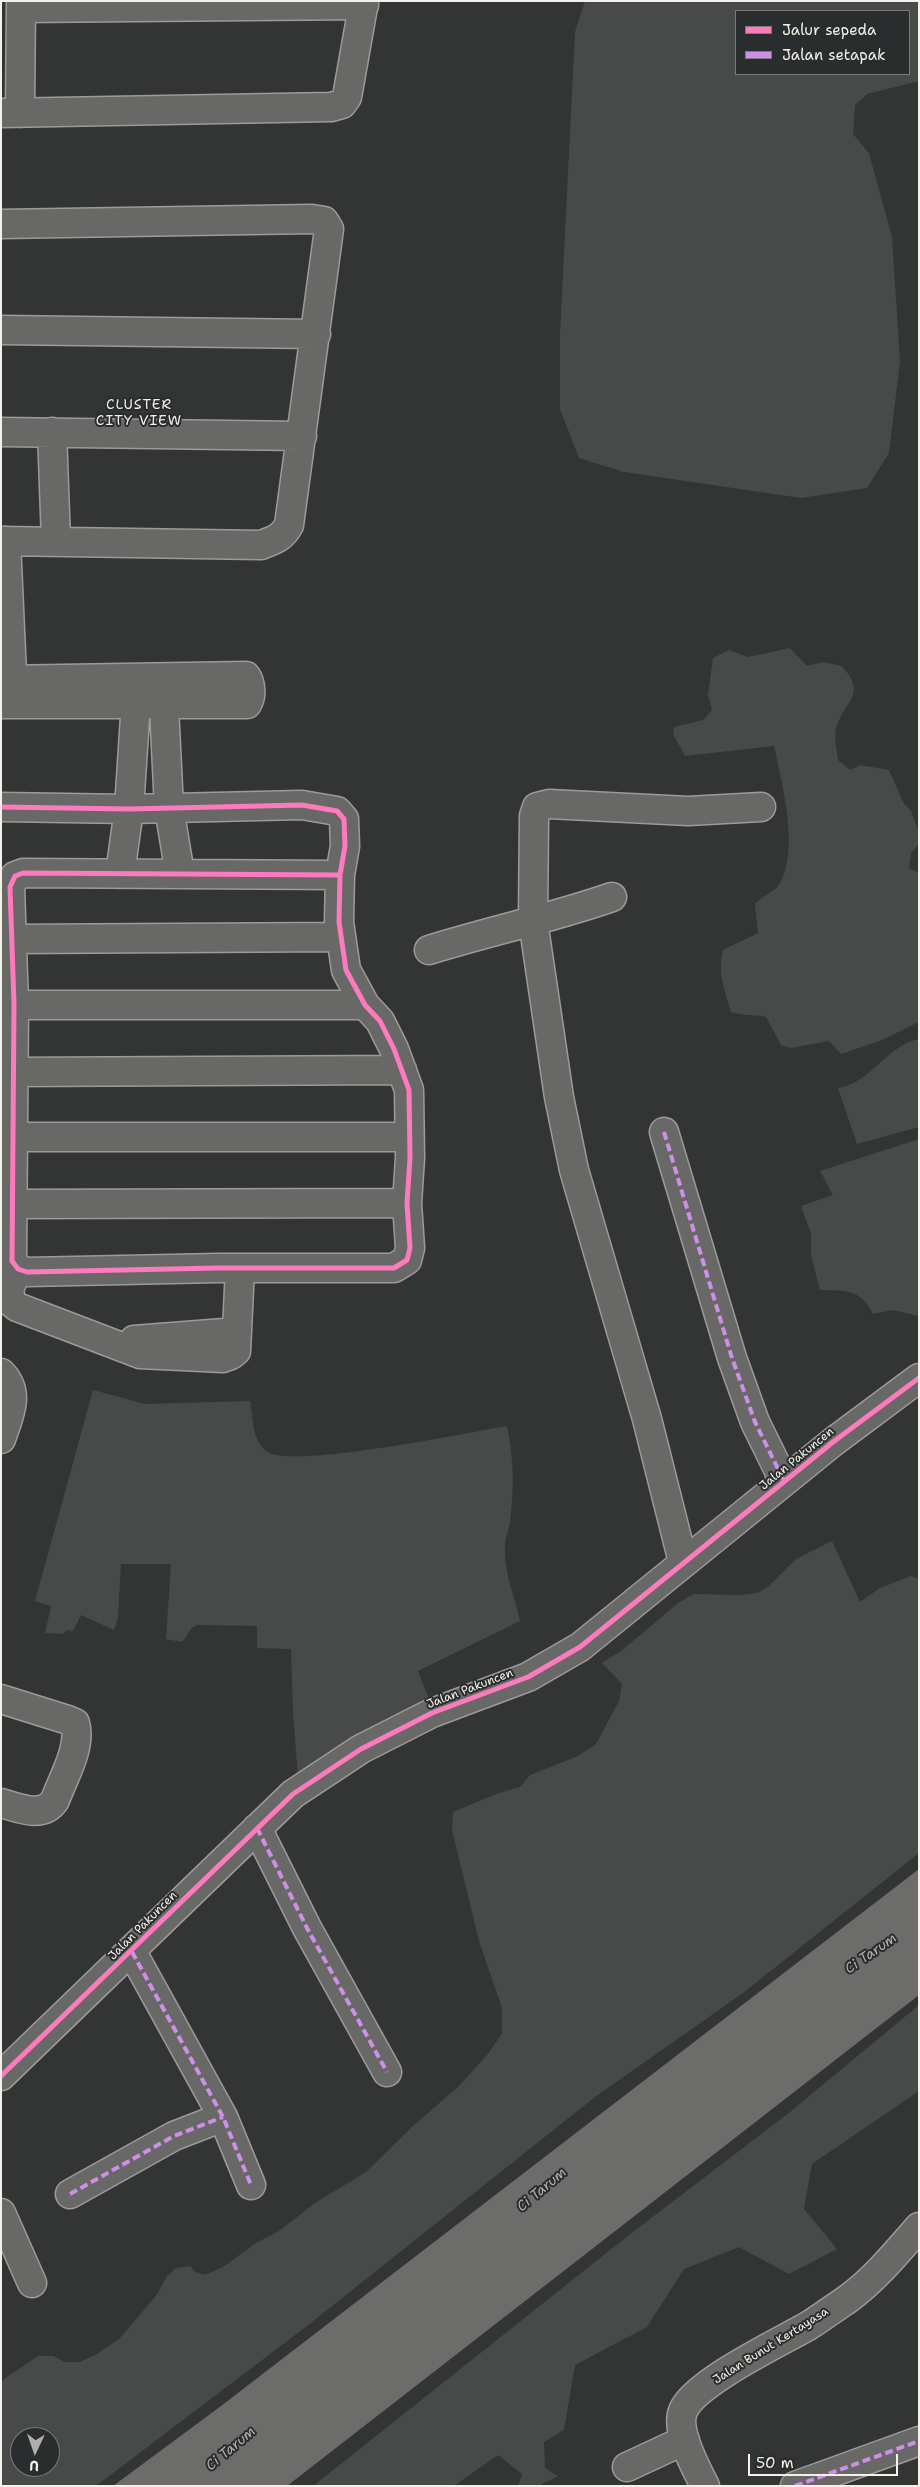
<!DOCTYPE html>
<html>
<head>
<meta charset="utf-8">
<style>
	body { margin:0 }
	#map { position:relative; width:920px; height:2487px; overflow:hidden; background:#333434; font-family:"Shantell Sans",sans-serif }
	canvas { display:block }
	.frame { position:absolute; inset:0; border:2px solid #f4f1e8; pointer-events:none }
	.legend { position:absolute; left:735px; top:10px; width:175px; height:65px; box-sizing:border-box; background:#2a2d2e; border:1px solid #7b7b78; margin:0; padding:6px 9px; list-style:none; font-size:15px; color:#f4f1e8 }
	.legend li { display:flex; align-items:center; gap:10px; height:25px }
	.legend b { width:25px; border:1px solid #7b7b78 }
	.north { position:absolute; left:10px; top:2427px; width:50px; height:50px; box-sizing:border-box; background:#2a2d2e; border:1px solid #7b7b78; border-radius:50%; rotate:183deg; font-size:14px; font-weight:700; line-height:20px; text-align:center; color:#f4f1e8 }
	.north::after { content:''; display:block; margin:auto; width:18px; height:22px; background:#b0afa9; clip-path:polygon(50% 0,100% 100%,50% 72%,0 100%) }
	.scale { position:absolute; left:748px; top:2454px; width:150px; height:22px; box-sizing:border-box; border:2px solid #f4f1e8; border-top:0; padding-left:6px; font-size:15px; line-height:18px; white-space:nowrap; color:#f4f1e8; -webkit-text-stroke:4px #2a2d2e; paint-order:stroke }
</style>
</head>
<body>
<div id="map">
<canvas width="920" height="2487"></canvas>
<div class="frame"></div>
<ul class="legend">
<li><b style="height:6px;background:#fd7abc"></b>Jalur sepeda</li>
<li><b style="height:6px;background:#ce8fe9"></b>Jalan setapak</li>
</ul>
<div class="north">U</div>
<div class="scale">50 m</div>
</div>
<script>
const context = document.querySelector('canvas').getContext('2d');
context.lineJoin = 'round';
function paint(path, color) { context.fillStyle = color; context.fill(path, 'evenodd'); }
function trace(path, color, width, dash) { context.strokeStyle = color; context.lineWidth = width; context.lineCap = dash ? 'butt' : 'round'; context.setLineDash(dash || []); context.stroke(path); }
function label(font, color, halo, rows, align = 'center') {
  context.font = font + ' "Shantell Sans",sans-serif'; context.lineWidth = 4; context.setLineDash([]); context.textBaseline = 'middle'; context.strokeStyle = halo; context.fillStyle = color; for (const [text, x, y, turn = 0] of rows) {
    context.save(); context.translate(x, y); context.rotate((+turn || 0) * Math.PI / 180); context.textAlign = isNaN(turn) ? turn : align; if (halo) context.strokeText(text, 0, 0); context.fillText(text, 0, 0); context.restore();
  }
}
paint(new Path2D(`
	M585,1H919V81L867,94L855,105L853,134L869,153L892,237L900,361L889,453L867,488L801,498L624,472L579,458L560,409V334L575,32ZM909,11V74H736V11Z
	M790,648L807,666L823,662L842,666C866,694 848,698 837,725C833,735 837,750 838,760L850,770L860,765L889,770L903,802L911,811L919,833V844L911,853L909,868L919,873V1022L882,1040L841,1054L829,1041L791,1048L781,1045L766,1017C753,1014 743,1016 731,1012C725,991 717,971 723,950L758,933L755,904C761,897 775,891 779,885C800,850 782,784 774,746L685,756L673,734L674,727L703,720L712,710L708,695L713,658L729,650L748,657Z
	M919,1039V1127L857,1144L838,1088C871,1083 887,1045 919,1039Z
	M919,1139V1316L893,1310L873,1314C860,1288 846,1291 820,1290L811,1255V1233L801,1206L833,1195L820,1171Z
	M93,1390L145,1404L250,1401C253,1417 252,1440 266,1451C289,1470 470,1432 507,1426C514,1458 514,1490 510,1522C509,1530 505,1537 505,1545C503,1570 515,1597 520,1621L418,1671L429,1699C378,1723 341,1740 298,1778L293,1712L291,1649L257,1648V1626L197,1625L192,1628L182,1642L166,1639L171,1564H121L118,1617L114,1630L81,1615L73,1631L66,1630L64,1634L45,1633L51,1606L35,1601Z
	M832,1541L860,1602L880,1588L911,1576L919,1579V1853L743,1993L595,2097L307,2326L96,2486H1V2383L4,2379L38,2356H53L65,2362H80L97,2354L119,2339L156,2296L167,2276L176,2268L190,2266L195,2272L205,2275L223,2267L256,2243L279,2231L315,2203L366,2172L414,2125L459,2086L487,2055L502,2034V2008L479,1941L452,1830L453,1812L496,1794L520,1787L530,1775L578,1756L596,1744L619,1701L622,1684L602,1663L621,1651L678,1603L694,1594L740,1595L757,1593L768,1587L796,1559ZM20,2437H50V2467H20Z
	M919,2005V2091L812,2164L804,2209L837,2249L789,2274L739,2247L684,2269L647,2327L575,2365L564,2430L544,2442L545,2468L558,2476L538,2486H518L522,2474L498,2455L454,2486H313L629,2235L790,2112Z`), '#484a49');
paint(new Path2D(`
	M919,1869V1995L287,2486H113L221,2406Z`), '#6c6d6b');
const minor = new Path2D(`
	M21,8L364,5
	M1,113L331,107L342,104L347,97L364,1
	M20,113L21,1
	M1,224L312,219L324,221L329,229L289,525C282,538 274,540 261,545L1,541
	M1,330L316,334
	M1,432L302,436
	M52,432L56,541
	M6,541L13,697
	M1,680L246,676C251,683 252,697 247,704H1
	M163,686L169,808L180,874
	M1,807L129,809L302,805L337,811L344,819L345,846L340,875L339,922L346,970L365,1005L380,1021L394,1049L409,1090L410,1158L407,1203L410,1248L407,1260L394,1268H218L27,1272L18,1269L12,1261L14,1005L10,887L15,876L23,873L340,875
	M120,874L129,809L137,686
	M13,939L340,937
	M429,950C490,931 552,918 612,897
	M14,1005H365
	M12,1072L402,1070
	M664,1132L732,1358L755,1422L784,1481
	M12,1137H409
	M14,1204L407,1203
	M18,1269L9,1289L11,1302L17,1307L140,1354L223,1358L231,1355L236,1351L240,1268
	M134,1340L237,1332
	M1,1373C21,1393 9,1415 1,1439
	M683,1562L647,1419L574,1170L559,1097L533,921L534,816L537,807L549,804L688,811L761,807
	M1,1699L68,1720L75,1723C82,1747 63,1778 55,1800C43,1819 19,1808 1,1803
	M257,1828L307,1928L387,2072
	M132,1952L223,2117L251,2185
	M1,2076L293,1794L361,1749L432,1713L528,1677L580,1647L833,1442L919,1378
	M70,2194L174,2136L223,2117
	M1,2213L32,2283
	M627,2467L685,2440
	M705,2486C696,2468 675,2431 683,2411C694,2383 780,2342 808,2326C822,2317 836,2307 849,2298C876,2278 897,2252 919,2227
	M795,2486L919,2441`);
trace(minor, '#9b9b99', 31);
trace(minor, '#686866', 28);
trace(new Path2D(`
	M664,1132L732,1358L755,1422L784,1481
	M257,1828L307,1928L387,2072
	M132,1952L223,2117L251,2185
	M70,2194L174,2136L223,2117
	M795,2486L919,2441`), '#ce8fe9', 4, [8, 4]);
trace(new Path2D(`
	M1,807L129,809L302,805L337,811L344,819L345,846L340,875L339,922L346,970L365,1005L380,1021L394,1049L409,1090L410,1158L407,1203L410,1248L407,1260L394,1268H218L27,1272L18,1269L12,1261L14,1005L10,887L15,876L23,873L340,875
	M1,2076L293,1794L361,1749L432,1713L528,1677L580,1647L833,1442L919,1378`), '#fd7abc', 5);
label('12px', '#f4f1e8', '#2a2d2e', [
	["Jalan Pakuncen",797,1459,-39],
	["Jalan Pakuncen",470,1689,-21],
	["Jalan Pakuncen",143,1926,-45],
	["Jalan Bunut Kertayasa",771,2346,-32]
]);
context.letterSpacing = '1px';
label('14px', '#f4f1e8', '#2a2d2e', [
	["CLUSTER",139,405],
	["CITY VIEW",139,421]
]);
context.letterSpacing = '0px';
label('italic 14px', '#b3b2ac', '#2a2d2e', [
	["Ci Tarum",871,1954,-35],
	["Ci Tarum",542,2190,-40],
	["Ci Tarum",231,2449,-40]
]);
</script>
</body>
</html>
